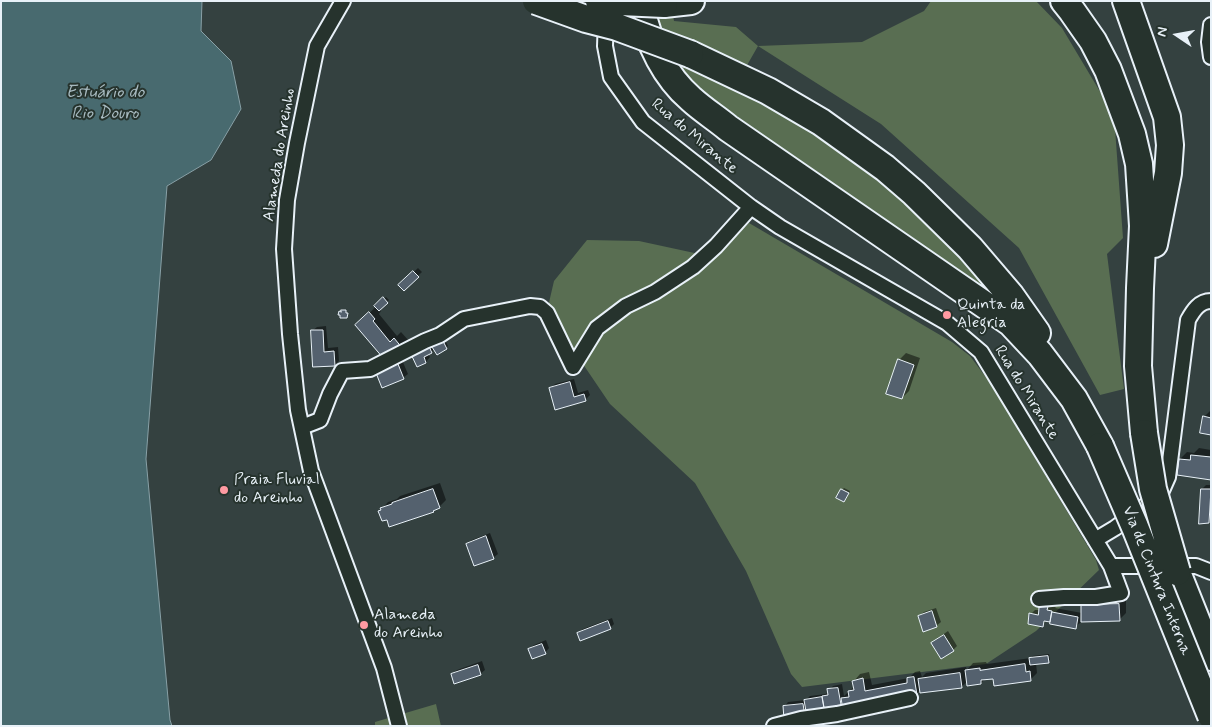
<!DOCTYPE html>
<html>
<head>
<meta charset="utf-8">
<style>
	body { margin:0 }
	#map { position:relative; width:1212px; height:727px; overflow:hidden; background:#344140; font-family:Mynerve,sans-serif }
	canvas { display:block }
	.frame { position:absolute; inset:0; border:2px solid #e8f1f8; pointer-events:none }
	.north { position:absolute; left:1152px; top:10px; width:50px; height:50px; -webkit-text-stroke:4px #26332d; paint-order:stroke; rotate:282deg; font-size:14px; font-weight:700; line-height:20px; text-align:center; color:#e8f1f8 }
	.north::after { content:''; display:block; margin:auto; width:18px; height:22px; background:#e8f1f8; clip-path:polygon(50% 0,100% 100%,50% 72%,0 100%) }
</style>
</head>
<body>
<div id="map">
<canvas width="1212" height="727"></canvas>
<div class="frame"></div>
<div class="north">N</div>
</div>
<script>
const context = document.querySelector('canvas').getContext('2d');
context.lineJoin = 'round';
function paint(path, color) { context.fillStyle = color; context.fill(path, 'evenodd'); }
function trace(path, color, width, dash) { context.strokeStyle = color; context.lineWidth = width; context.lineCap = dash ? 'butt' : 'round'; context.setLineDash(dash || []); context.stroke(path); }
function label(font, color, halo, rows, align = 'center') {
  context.font = font + ' Mynerve,sans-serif'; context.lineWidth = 4; context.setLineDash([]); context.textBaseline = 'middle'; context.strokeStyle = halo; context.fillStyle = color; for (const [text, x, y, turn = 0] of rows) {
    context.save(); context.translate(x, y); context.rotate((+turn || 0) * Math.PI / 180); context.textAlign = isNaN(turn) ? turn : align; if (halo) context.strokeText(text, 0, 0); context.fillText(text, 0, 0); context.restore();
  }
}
paint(new Path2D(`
	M670,1L674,21L736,27L758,46L862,42L924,11L931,1H1036L1062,28L1114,115L1123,238L1107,254L1124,389L1100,395L1019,248L881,124L758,46L746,67V93L829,142L899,197L950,242L997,301L705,100L676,71L649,22Z
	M749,223L952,342L970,356L991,384L1096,560L1099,570L1036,631L986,664L802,687L791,674L746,571L695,483L610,404L547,311L554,281L587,240L639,241L713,257Z
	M436,704L441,726H375V722Z`), '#596e52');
const water = new Path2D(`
	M1,1H202L201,31L231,61L241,109L211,160L167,186L146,459L170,720L172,726H1Z`);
paint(water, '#486a6f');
trace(water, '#88a0a6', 1);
paint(new Path2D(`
	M418,268L422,272L404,289L400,285Z
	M386,297L389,300L379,309L381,311L379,314L397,336L401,332L409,341L402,348L384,358L357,325Z
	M326,326L328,348L338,347L339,361L334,365L314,366L312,331L317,327Z
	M433,340L435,346L445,340L448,346L446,348L435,349L428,354L430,357L426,362L418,365Z
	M906,353L920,358L909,391L902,398L899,360Z
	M402,360L408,374L403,378L383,387L381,369Z
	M574,379L578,393L588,390L590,395L585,400L556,408L550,389L555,384Z
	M1211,410V434L1204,417Z
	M1199,448L1211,450V479L1180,459L1187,452L1194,453Z
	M440,483L446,500L439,507L388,519L380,511L388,502L397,499L400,496Z
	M1206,485H1211V520L1209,522L1202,489Z
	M844,488L850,491L846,499L842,490Z
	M490,533L498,554L493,558L467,544L472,540Z
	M1126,598V613L1119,620L1081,614L1080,623L1075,627L1047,620L1042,626L1031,614L1035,610H1040L1052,599L1051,606L1056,607L1055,608L1082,613V606L1089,599Z
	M936,608L941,622L936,626L919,616L924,612Z
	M612,618L614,624L610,628L578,633L583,629Z
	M948,631L957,646L953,650L932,643L937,639Z
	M546,640L549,648L545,653L529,649L534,645Z
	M1049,654L1050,660L1048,661L1036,663L1037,673L1031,679L994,677L985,679L981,683L968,681L961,687L920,690L917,694L804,715L784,707L788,702L806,700L810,696L826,694L833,686L842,684L844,696L855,686L854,681L860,674L869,672L872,685L909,678L915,672L920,671L922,677L926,673L966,667L967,670L973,663L986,662L987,664L1031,658L1032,656Z
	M482,661L485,670L480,674H452L457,670Z`), '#0007');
const building = new Path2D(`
	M413,271L419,277L404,291L398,285Z
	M383,297L388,303L379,311L374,306Z
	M341,310H346V313H348L347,318H340V315H338L339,311L341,312Z
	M369,312L375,319L373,321L390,342L394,338L403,349L384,359L355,325Z
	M311,330H323L324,352L334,351L335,366L313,367Z
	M443,341L447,349L437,355L432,347Z
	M428,344L432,353L424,357L426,363L417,367L410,352Z
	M898,359L914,365L902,399L886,394Z
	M398,364L404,379L382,388L376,373Z
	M570,382L574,397L584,394L586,401L555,410L549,388Z
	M1203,416L1211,418V435L1200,433Z
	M1191,455L1211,457V480L1177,475L1179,459L1190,460Z
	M433,489L440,508L433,511L434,512L389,527L387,520L382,521L378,511L381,510L380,508L392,504V503Z
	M841,489L849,493L844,502L836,498Z
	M1201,489H1211L1209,523L1199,524Z
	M486,536L494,559L474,566L466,544Z
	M1040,601L1049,603L1047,610L1052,611L1050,622L1044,621L1043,627L1028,624L1029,613L1038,615Z
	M1119,604L1120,621L1081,622V605Z
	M932,611L937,627L923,632L918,616Z
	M1052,612L1078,617L1076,629L1050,624Z
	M608,621L611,629L580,641L577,633Z
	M944,635L954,651L941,659L931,643Z
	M542,644L546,654L532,659L528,649Z
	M1048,656L1049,663L1030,665L1029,658Z
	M1025,664L1026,672L1030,671L1031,681L994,686L993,679L981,680V684L967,686L965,670L980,668V670Z
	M478,665L481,675L454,684L451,674Z
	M960,673L962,688L920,693L918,679Z
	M914,677L917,695L843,710L841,698L849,697L848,691L854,690L852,681L863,678L865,691L907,683V678Z
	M838,688L842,710L825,713L822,696L828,695L827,689Z
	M822,697L825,714L807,717L804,700Z
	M803,704L805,716L784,719L783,706Z`);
paint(building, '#54616e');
trace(building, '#e8f1f8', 1);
const minor = new Path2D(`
	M343,1L317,46L297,143L287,200L284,249L290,334L298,410L311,471L384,668L399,726
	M606,19L605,46L611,77L643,122L751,207L780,227L947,323L981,352L1111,566L1121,593L1096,597H1064L1039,599
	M1211,25L1209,42L1211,57
	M573,367L597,328L626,306L655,292L693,267L716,246L751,207
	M302,427L320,420L330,394L342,371L370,369L425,341L440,335L464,319L530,306L540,307L547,313L573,367
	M1095,540L1115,528L1160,495L1168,477L1188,320C1193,311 1199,301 1211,301
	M1111,566H1196L1211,572
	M774,726L801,719L837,714L910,698`);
const motorway = new Path2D(`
	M639,1C647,38 662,74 691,99C703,110 716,118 728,128L1011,323L1040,354L1074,399L1100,446
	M1064,1L1072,11L1093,41L1108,70L1132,134L1139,164L1143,226L1140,288L1138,366L1144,433
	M1126,1L1167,117L1170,145L1168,173L1154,244
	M664,4L691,1
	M690,54L768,91L821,122L885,168L914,193L970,248L1011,296L1037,333
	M1177,572L1211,657`);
trace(minor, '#e8f1f8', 18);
trace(motorway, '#e8f1f8', 30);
trace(minor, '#26332d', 14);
trace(motorway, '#26332d', 26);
const motorwayBridge = new Path2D(`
	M536,1L586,19L617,27L690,54
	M599,1L664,4
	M1144,433L1153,489L1177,572
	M1100,446L1135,527L1211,716`);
trace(motorwayBridge, '#e8f1f8', 30, []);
trace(motorwayBridge, '#26332d', 26);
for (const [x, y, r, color] of [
	[947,315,5,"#ff9aa2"],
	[224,490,5,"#ff9aa2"],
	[364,625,5,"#ff9aa2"]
]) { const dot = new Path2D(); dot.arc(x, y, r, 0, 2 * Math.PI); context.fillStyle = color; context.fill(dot); trace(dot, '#26332d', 2); }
label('16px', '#e8f1f8', '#26332d', [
	["Rua do Mirante",694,137,40],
	["Alameda do Areinho",280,155,-81],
	["Rua do Mirante",1026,393,58],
	["Via de Cintura Interna",1156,581,68]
]);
label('16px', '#e8f1f8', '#26332d', [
	["Quinta da",957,306],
	["Alegria",957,324],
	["Praia Fluvial",234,481],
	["do Areinho",234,499],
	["Alameda",374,616],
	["do Areinho",374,634]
], 'left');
label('italic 18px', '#a8bbc1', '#26332d', [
	["Estuário do",105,93],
	["Rio Douro",105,114]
]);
</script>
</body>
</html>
